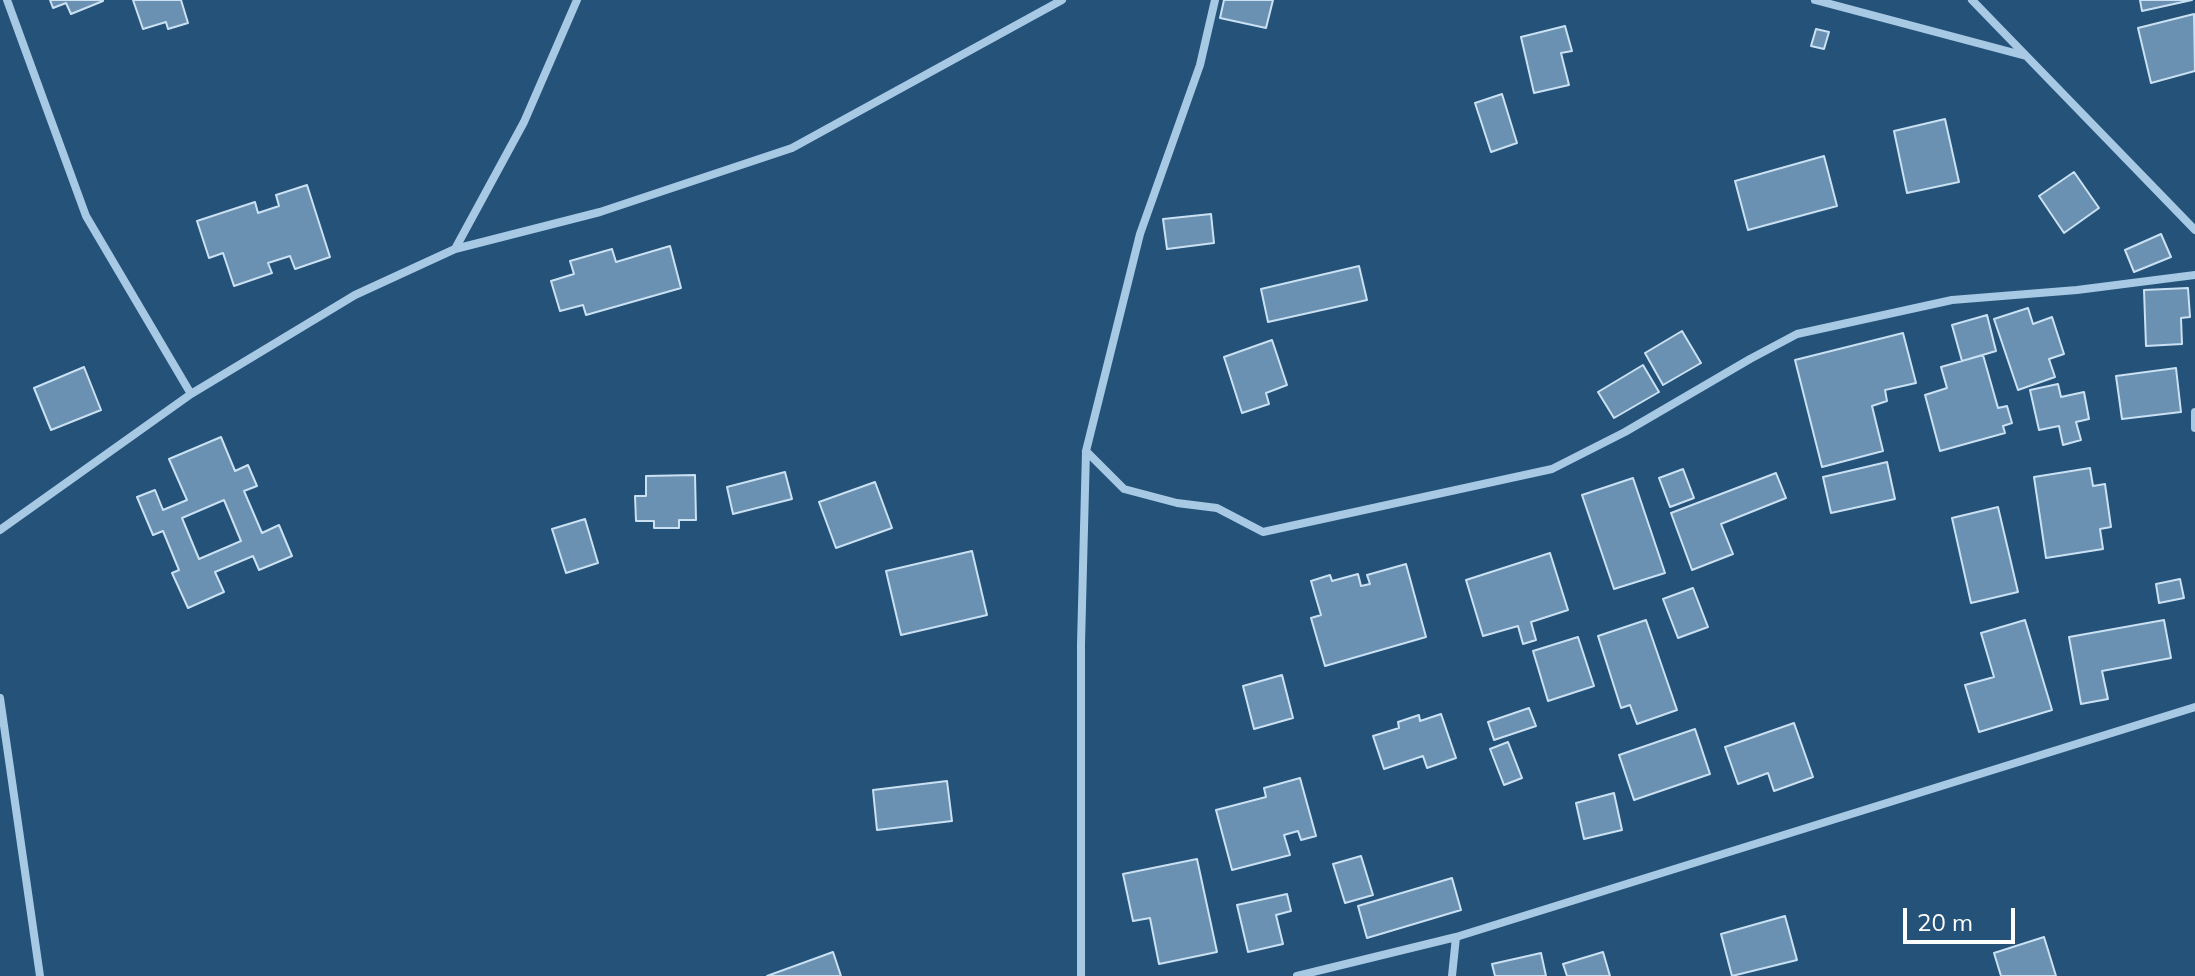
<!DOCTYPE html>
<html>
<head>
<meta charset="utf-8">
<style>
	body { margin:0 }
	#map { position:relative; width:2195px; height:976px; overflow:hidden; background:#255279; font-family:Mulish,sans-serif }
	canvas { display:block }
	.scale { position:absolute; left:1903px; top:908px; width:112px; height:36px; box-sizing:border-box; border:4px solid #fff; border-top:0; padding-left:10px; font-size:24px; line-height:28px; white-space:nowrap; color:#fff; -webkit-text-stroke:6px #255279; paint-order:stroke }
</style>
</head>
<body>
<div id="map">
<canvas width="2195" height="976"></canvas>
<div class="scale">20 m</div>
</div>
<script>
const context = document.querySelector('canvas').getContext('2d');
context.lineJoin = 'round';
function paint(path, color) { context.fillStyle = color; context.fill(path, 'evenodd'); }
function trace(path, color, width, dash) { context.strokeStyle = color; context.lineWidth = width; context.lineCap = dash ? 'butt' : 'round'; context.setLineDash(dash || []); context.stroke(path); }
const building = new Path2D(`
	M50,0H103V1L71,14L66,3L53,8Z
	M133,0H181L188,23L168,29L166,22L143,29Z
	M1224,0H1273L1266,28L1220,18Z
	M2140,0H2192L2142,11Z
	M2194,14L2195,71L2151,83L2138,28Z
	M1565,26L1572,51L1561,53L1569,85L1534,93L1521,37Z
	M1816,29L1829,32L1824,49L1811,46Z
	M1502,94L1517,143L1491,152L1475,103Z
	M1945,119L1959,182L1907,193L1894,131Z
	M1824,156L1837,206L1748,230L1735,181Z
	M2074,172L2099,208L2064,233L2039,196Z
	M307,185L330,257L295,269L290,256L268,263L272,273L234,286L223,253L209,258L197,221L255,202L258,213L279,206L276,195Z
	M1211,214L1214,243L1167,249L1163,219Z
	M2161,234L2171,257L2134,272L2125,250Z
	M670,246L681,288L586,315L583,305L560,311L551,281L574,274L570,261L612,249L616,262Z
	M1359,266L1367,300L1268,322L1261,289Z
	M2188,288L2190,317L2181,318L2182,344L2146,346L2144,290Z
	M2028,308L2033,324L2052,317L2064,354L2049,359L2055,377L2018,390L1994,319Z
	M1987,315L1996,351L1962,361L1952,325Z
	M1682,331L1701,363L1663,385L1645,353Z
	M1903,333L1916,383L1885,390L1887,401L1872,406L1883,451L1822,467L1795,360Z
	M1272,340L1287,385L1266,393L1269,404L1242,413L1224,357Z
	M1983,355L1998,408L2007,406L2012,423L2003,426L2005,433L1940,451L1925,395L1947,388L1941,367Z
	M1643,365L1659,392L1614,418L1598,392Z
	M84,367L101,410L51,430L34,388Z
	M2176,368L2181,412L2122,419L2116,376Z
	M2058,384L2061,397L2084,392L2089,419L2076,422L2081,440L2063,445L2059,426L2039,430L2030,390Z
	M221,437L235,471L248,465L257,486L244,491L262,533L279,525L292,556L259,570L253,556L215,572L224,592L188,608L172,573L179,570L163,531L153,535L137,497L155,490L163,510L187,500L169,459ZM224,500L241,541L199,559L182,518Z
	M1887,462L1895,499L1831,513L1823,477Z
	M2090,468L2093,486L2105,484L2111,527L2100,529L2103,549L2046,558L2034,477Z
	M1683,469L1694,498L1670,507L1659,478Z
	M785,472L792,499L733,514L727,487Z
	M1776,473L1786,498L1721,524L1733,554L1692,570L1671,513Z
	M695,475L696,520H679V528H654V521H636L635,496H646V476Z
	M1633,478L1665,573L1614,589L1582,495Z
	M875,482L892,528L836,548L819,502Z
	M1998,507L2018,592L1971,603L1952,518Z
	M585,519L598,563L566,573L552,529Z
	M972,551L987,615L901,635L886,571Z
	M1550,553L1568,610L1531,622L1536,640L1523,644L1518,626L1483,636L1466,580Z
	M1406,564L1426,637L1325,666L1311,618L1321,615L1311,581L1330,575L1332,581L1358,574L1361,586L1370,584L1367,575Z
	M2180,579L2184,598L2159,603L2156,584Z
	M1693,588L1708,627L1678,638L1663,599Z
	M1646,620L1677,710L1637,724L1630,705L1621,708L1598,636Z
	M2025,620L2052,710L1979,732L1965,685L1994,677L1981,633Z
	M2164,620L2171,658L2102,671L2108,699L2081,704L2069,637Z
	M1578,637L1594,686L1548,701L1533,651Z
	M1282,675L1293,718L1254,729L1243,686Z
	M1529,708L1536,726L1494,740L1488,722Z
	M1441,714L1456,758L1427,768L1423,756L1384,769L1373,736L1399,728L1398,722L1419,715L1420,721Z
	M1794,723L1813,777L1774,791L1768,773L1738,784L1725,747Z
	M1695,729L1710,774L1634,800L1619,755Z
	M1508,742L1522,778L1504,785L1490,749Z
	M1300,778L1316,836L1301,840L1298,831L1284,835L1290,855L1232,870L1216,810L1266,797L1264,788Z
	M947,781L952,821L877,830L873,790Z
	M1614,793L1622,830L1584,839L1576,803Z
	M1361,856L1373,895L1345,903L1333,864Z
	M1197,859L1217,952L1159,964L1150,918L1133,921L1123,874Z
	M1452,878L1461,910L1367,938L1358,906Z
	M1287,894L1291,911L1276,915L1283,944L1248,952L1237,905Z
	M1785,916L1797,960L1732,976L1721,934Z
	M2044,937L2056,976H2001L1994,953Z
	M833,952L841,976H767Z
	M1603,952L1610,976H1567L1563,964Z
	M1541,953L1546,976H1495L1492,964Z`);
paint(building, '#6a91b1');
trace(building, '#cae1f3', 2);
trace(new Path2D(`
	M7,0L86,216L191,394
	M1815,0L2026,56
	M1972,0L2195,230
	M455,249L524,122L577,0
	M2195,412V428
	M1086,451L1124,489L1177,503L1217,508L1263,532L1552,469L1625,432L1750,359L1797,334L1952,300L2077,290L2195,275
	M0,530L191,394L355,295L455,249L600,212L792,148L1062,0
	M0,698L40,976
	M1081,976V644L1086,451L1140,234L1200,65L1215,0
	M1297,976L1456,937L2195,707
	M1452,976L1456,937`), '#a7c9e4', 8);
</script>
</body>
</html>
